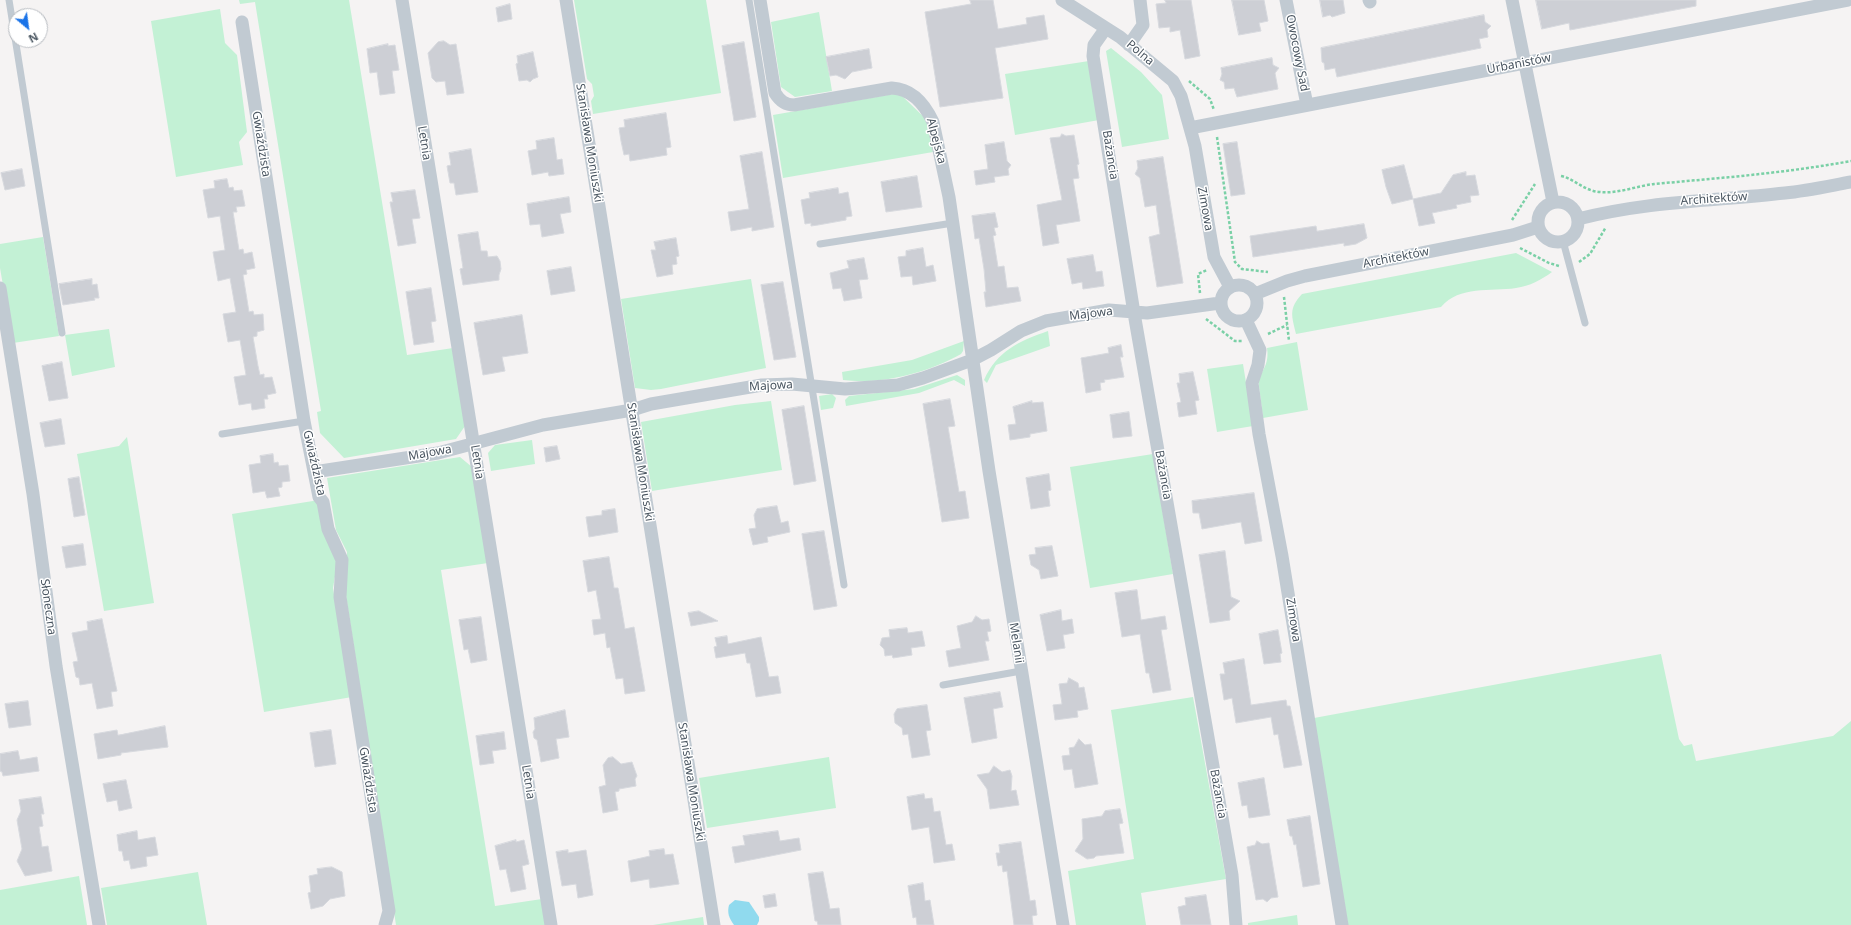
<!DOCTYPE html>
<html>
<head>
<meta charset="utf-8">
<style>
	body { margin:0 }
	#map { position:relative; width:1851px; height:925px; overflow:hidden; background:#f5f3f3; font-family:"Noto Sans",sans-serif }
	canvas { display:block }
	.north { position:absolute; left:8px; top:8px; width:40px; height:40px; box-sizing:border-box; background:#fff; border:1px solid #b7bbc0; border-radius:50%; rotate:151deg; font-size:11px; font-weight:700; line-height:16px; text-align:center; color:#4a5661 }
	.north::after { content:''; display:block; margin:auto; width:14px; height:18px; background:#1a73e8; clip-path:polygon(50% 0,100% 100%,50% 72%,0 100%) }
</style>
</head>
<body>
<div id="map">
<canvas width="1851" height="925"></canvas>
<div class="north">N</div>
</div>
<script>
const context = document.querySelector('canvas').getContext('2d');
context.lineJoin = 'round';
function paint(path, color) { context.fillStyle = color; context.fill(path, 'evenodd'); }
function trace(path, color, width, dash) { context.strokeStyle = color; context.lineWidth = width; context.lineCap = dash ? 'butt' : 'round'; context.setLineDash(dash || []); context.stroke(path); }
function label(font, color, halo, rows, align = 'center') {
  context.font = font + ' "Noto Sans",sans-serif'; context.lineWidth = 3; context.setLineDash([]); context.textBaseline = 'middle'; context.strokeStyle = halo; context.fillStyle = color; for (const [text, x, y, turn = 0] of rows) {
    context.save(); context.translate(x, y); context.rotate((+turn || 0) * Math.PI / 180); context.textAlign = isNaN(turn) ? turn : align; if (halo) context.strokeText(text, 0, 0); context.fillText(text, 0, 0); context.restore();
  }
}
paint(new Path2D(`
	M239,0H349L407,355L453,348L465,426L456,439L344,458L320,433L317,412L321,411L255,2L240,4Z
	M574,0H706L721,93L593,114L591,101L594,96L592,84L587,79Z
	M220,9L225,43L237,55L247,132L239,142L243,165L176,177L151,21Z
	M819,12L832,91L795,97L781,87L771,22Z
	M1111,48L1141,72L1162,95L1169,139L1122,147L1106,51Z
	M1089,61L1099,120L1015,135L1005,74Z
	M899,93L928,121L933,152L783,178L773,115Z
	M43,237L59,336L13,343L0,268V244Z
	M1516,253L1552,272C1541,280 1530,286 1516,288C1490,292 1460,285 1441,307L1296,334C1292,316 1288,309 1302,294Z
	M751,279L766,368L661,389L651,390L635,388L621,299Z
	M109,329L115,367L72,376L65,335Z
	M1048,331L1050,346L996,365L987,383L984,380C997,351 1019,341 1048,331Z
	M964,341L963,351L961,354C927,373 882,385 843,380L842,372L912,360Z
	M1297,342L1308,410L1263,418L1258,378C1265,368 1269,361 1267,348Z
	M1243,364L1253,426L1217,432L1207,369Z
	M957,375L965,380V386L954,380L919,393L846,406L845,400L849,396L914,389Z
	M832,394L836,398L833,408L821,410L819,396Z
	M771,401L782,470L652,491L641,422L735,405Z
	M127,437L154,603L104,611L77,454L119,446Z
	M532,440L535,464L491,471L488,453L495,445Z
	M1153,454L1173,574L1090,588L1070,467Z
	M460,457L472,467L488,563L441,570L495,906L542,899L546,925H396L344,582L347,564V552L336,530L327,478Z
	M319,500L337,565L333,588L352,697L264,712L232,514Z
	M1661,654L1679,739L1684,746L1692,744L1696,761L1833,736L1851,721V925H1348L1314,718Z
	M1193,697L1226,879L1141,893L1146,925H1076L1068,871L1134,859L1111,710Z
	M829,757L836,808L707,828L699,778Z
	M198,872L207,925H107L101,888Z
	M79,876L87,925H0V890Z
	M1297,915L1298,925H1248V923Z
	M703,917L704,925H653Z`), '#c3f1d5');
paint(new Path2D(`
	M735,900L749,902L759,917V921L757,925H734C729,918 727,913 729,905Z`), '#90daee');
const building = new Path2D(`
	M970,0H993L998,29L1027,24L1026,18L1044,15L1048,39L995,48L1003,98L940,107L925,12L971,4Z
	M1165,0H1191L1200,56L1185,59L1180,30L1170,32V27L1159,28L1156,4L1166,3Z
	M1232,0H1264L1268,21L1259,23L1261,31L1239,35Z
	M1320,0H1343L1345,13L1332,17L1330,15L1323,17Z
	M1536,0H1696V6L1570,30L1569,23L1542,29Z
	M510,4L512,19L498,22L496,8Z
	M1484,15L1485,22L1491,26L1487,30L1488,37L1479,39L1481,48L1337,77L1335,68L1325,70L1324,63L1322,62L1321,48Z
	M444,41L450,45L456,44L464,93L447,95L445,81L436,82L432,78L428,53L438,42Z
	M744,42L756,117L734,121L722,46Z
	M388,44V46L395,45L399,70L392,71L395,93L380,95L377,72L370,73L367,49Z
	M869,49L872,68L852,72L845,79L836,75L830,76L826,57Z
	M533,52L538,77L533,79L530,82L527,80L519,81L516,64L518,63L517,56Z
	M1272,58L1273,65L1279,68L1275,73L1278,89L1237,97L1234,88L1225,89L1224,82L1220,80L1222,74L1221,68Z
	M666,113L671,147L666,148L667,155L630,161L629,154L624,155L621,141L619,128L625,127L624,120Z
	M1062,134L1066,136L1074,135L1079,164L1077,165L1079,178L1073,179L1080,221L1056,225L1059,243L1043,246L1037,205L1062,200L1050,138L1060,137Z
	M554,138L557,160L562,159L564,174L549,176L548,172L532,175L528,151L537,149L536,141Z
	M1004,142L1007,161L1011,165L1008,169L1009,175L994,177L995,182L976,185L974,171L988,169L985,145Z
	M1237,142L1245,194L1231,196L1223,144Z
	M471,149L478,192L456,195L454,183H450L447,166L451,165L449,153Z
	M762,152L774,227L752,231V227L731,231L728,212L749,209L740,156Z
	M1163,157L1183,283L1157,287L1149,237L1160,234L1156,205L1145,207L1140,178L1135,174L1138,168L1137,161Z
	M1404,165L1413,199L1392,204L1386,187L1382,170Z
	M22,169L25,186L5,190L1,173Z
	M1466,172V176L1475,175L1479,195L1470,196L1471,202L1456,205L1457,208L1432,213L1435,223L1419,226L1413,199L1441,193L1453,175Z
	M917,176L922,207L886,212L881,182Z
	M227,179L229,188L233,187L234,191L242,190L245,206L236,207L237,212H233L239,250L243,249L244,254L252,252L255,268L246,270L247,274L243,275L249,312L253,311L254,315L263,314L264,330L257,332V336L253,337L258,366L260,375L264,374V378L272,377L276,393L267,395L268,399H264L265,408L252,410L251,403L239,405L234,377L246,375L240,340L228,342L223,314L236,312L230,278L218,281L213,252L225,250L220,216L208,218L203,190L215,188L214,181Z
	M838,188L839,194L848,192L852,216L846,217V220L818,225L811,226V223L805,224L801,200L810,198L809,193Z
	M415,190L420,218L412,219L416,243L398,246L390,202H393L391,193Z
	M569,197L571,212L560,214L564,233L542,237L540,224L530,225L527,204Z
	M995,213L998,227L994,228L996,235L993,236L998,267L1004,266L1007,288L1018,287L1021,301L986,307L984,292H986L984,269L979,238L975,239L972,216Z
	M1364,224L1367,238L1356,244L1344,246V243L1253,257L1250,236L1316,226L1317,231Z
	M478,232L481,251H487L488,257L497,256L500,261L501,269L499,275V280L463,285L460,269L463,268L458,235Z
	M676,238L679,256L676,257L677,264L672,265L673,274L657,277L651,250H656L654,242Z
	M923,248L926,267L933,265L936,281L913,285L912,276L901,277L898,257L906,256V251Z
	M1093,255L1096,272L1102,271L1104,286L1083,289L1082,282L1072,284L1067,259Z
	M864,258L868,279L859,280L862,298L844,301L841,288L833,289L830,273L849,268L847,261Z
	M571,267L575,291L551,295L547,271Z
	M92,279V285L97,284L99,298H94L95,300L63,305L59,284Z
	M783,282L796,357L774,360L761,285Z
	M431,288L436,321L431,322L434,342L414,345L406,292Z
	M522,315L528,353L502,357L505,371L483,375L474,323Z
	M1121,345L1123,357H1120L1124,377L1104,380L1105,382L1100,383L1101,390L1086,393L1081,358L1109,353L1108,348Z
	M62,362L68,398L49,401L42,366Z
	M1193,372L1199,400L1195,401L1197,414L1179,417L1177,403L1181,402L1177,383H1180L1179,374Z
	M950,399L955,426L948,427L959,492L965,491L969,518L942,522L923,404Z
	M1032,401V403L1043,402L1047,431L1030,434V437L1010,440L1008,425L1016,424L1013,407Z
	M804,406L816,481L794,485L782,410Z
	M1129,412L1132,436L1113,438L1110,415Z
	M61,419L65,444L45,447L40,423Z
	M557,446L560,459L546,462L544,448Z
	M273,454L274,463L278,462L279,466L288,465L290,481L282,482V487L278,488L280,496L267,498L265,491L253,493L249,465L261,463L260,456Z
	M1049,474L1051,490L1048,491L1050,506L1031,509L1026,478Z
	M79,477L85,515L74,517L68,479Z
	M1254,493L1262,541L1245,544L1241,522L1202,529L1199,513H1193L1192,501Z
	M777,506L781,523L788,521L790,532L767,537L768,542L753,545L749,529L756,528L754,515L757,509Z
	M615,509L618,532L589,537L586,517L602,515V511Z
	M824,531L837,606L814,610L802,534Z
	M83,544L86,565L66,568L62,547Z
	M1052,546L1058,576L1041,579L1039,570L1031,565L1029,555L1036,554L1035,548Z
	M1225,551L1231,597L1240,601L1229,611L1230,620L1210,623L1199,555Z
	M609,557L614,588H618L625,629L634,627L645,691L625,694L623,678L616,679L610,647L607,648L605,633L594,635L592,620L601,619L596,590L588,592L583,561Z
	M1137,590L1141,620L1165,616L1167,629L1161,630L1171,690L1153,693L1149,673H1146L1140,634L1122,637L1115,593Z
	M1061,610L1062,621L1072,619L1074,633L1063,635L1065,648L1047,651L1040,615Z
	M699,611L718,621L691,626L688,613Z
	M976,616L982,620L989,619L991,631L987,632L989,641H985L989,660L949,667L946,651L961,648L957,626L972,622Z
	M481,617L487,660L471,663L468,649L464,650L459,620Z
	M102,619L117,691L111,692L113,706L97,709L92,683L80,685L79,678L76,677L73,662L78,661L72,633L88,630L87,622Z
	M907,628L908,633L922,631L925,646L911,648L912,655L893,658L892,655L885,656L884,649L880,645L882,638L890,637L889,630Z
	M1278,630L1282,653L1280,654L1281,662L1264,664L1259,634Z
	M727,636L728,644L761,637L769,677L778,676L781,693L756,697L750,663H747L745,653L716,658L714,647L717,646L715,638Z
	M1244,659L1251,705L1286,700L1287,706H1290L1302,765L1284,768L1278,734L1274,735L1271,717L1236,723L1232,698L1224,700L1220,674H1225L1223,663Z
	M1069,678L1078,683L1079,688L1084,687L1088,709L1077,711L1078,717L1055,720L1053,705L1062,704L1059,684L1067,683Z
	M1000,692L1003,707L993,709L997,738L972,743L964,698Z
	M28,701L31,725L9,728L5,704Z
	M927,705L931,730L926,731L930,755L912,758L908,734L903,735L902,728L895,723L894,714L897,709Z
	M565,710L569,737L556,739L559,758L541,762L537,740L534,738L533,732L535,729L534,718Z
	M165,726L168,747L121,753V755L98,759L94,734L117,730L118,735Z
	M331,730L336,764L315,767L310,733Z
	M504,732L506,749L492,751L494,763L480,765L476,736Z
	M1079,739L1085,745L1091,744L1098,784L1075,788L1072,769L1064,770L1062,756L1070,755L1069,748L1074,747Z
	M18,751L20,760L37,757L39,771L3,776L2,772L0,771V754Z
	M613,757L621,764L632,762L637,776L635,779L636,786L619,789V791L615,792L618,810L603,813L599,787L606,785L603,765L608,758Z
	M994,766L1002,772L1010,770L1012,776L1011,791L1016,790L1019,805L990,809L987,789L977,775L989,773Z
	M1264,778L1270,815L1249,818L1247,805L1242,806L1238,783Z
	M126,780L132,808L119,811L117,800L107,802L103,784Z
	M924,794L925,799L932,798L934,812L940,811L946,845L952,844L955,860L934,863L929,827L912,830L907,797Z
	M41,797L44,814H41L43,826L39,827L42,847L48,846L52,871L25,876L17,861L22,849L17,820L21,811L19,800Z
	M1120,809L1123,823L1119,824L1124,853L1096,856L1094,858L1087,859L1075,851L1083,839L1082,819L1102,816L1105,811Z
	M1310,816L1320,884L1303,887L1296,844L1294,845L1292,836H1290L1287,820Z
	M137,831L138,840L155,837L158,855L146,857L147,866L131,869L129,860L124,861L122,851H119L117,835Z
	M778,831L780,841L799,838L801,850L735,863L732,847L745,845L743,836Z
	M516,840V842L524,840L529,864L522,866L526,889L511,892L506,869L500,870L495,846Z
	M1257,841L1262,844L1269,843L1278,897L1271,898L1267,902L1263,899L1256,900L1247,847L1255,845Z
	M1021,842L1030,901L1035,900L1037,915L1032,916L1033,925H1014L1007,871L1003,872L1002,865L998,866L996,853H1000L999,845Z
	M664,849L665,855L673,854L679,884L650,888L649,879L631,882L628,861L650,856L649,851Z
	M568,850V853L586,850L593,895L578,898L576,884L562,886L556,852Z
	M332,867L342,872L345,896L330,899L323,906L311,909L308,893L311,892L309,876L318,874L317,869Z
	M823,872L830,909L839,908L841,925H818L817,921H815L808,874Z
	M923,883L925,901L930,900L934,925H917L916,917L913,918L908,886Z
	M775,894L777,906L765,908L763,896Z
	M1206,895L1211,925H1181L1178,907L1186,905L1185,898Z`);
paint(building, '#cdcfd5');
trace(building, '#d7d9de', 1);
trace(new Path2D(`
	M1189,81L1210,99L1214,110
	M1217,137L1235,262L1242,269L1268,272
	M1561,176C1575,179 1584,191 1600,192C1617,194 1637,186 1654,184C1720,178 1786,173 1851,161
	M1512,220L1535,184
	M1520,248L1549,263L1559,266
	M1579,262L1590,254L1606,227
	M1200,293L1198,274L1207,270
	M1284,297L1289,341
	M1206,319L1235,341H1242
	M1268,334L1287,325`), '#7ad0a6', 2.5, [3, 2]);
trace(new Path2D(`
	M9,0L62,333
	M749,0L844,585
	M1563,241L1585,323
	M820,244L953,223
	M222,434L304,421
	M943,685L1021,671`), '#c1cad2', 7);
trace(new Path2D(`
	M402,0L551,925
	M566,0L714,925
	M760,0L775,93C780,101 785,105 794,105L892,88C913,89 925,105 933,122L949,197L989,471L1063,925
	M1062,0L1120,37L1173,81L1181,96L1195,146L1214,257L1230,287
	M1286,0L1307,105
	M1369,0L1370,2
	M1512,0L1553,202
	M242,22L304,421L319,497L323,502L328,529L342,560L340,597L389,911L385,925
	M1106,28L1094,45L1093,56L1134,313L1232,875L1236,925
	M1129,45L1143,25L1140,0
	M1190,128L1848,0
	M1538 222a20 20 0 1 1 40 0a20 20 0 1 1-40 0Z
	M1578,219C1648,201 1714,201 1785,193C1807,191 1829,186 1851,182
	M1221 303a18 18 0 1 1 36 0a18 18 0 1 1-36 0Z
	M0,288L33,494L56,666L99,925
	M1255,294L1287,281L1305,276L1513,235L1538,227
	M1246,320L1260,350L1258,365L1252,383L1259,434L1282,556L1342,925
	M314,472L438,453L543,425L632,410L651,404L762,385L792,384L845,389L898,385L923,378L972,360L991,350L1021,331L1046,321L1109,310L1147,313L1220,303`), '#c1cad2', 13);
label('12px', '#4a5661', '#fff', [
	["Polna",1140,53,40],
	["Owocowy Sad",1297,53,79],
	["Urbanistów",1519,64,-11],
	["Alpejska",936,141,75],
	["Letnia",424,143,81],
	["Stanisława Moniuszki",589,143,81],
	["Gwiaździsta",261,144,81],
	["Bażancia",1110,155,81],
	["Architektów",1714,199,-4],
	["Zimowa",1205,209,80],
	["Architektów",1396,258,-11],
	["Majowa",1091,314,-7],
	["Majowa",771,386,-3],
	["Majowa",430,453,-10],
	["Letnia",477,462,81],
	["Stanisława Moniuszki",640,462,81],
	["Gwiaździsta",314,463,77],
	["Bażancia",1163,475,80],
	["Słoneczna",48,607,82],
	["Zimowa",1293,620,81],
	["Melanii",1016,643,81],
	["Gwiaździsta",368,780,81],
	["Letnia",528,782,81],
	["Stanisława Moniuszki",691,782,81],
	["Bażancia",1218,794,80]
]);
</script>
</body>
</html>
